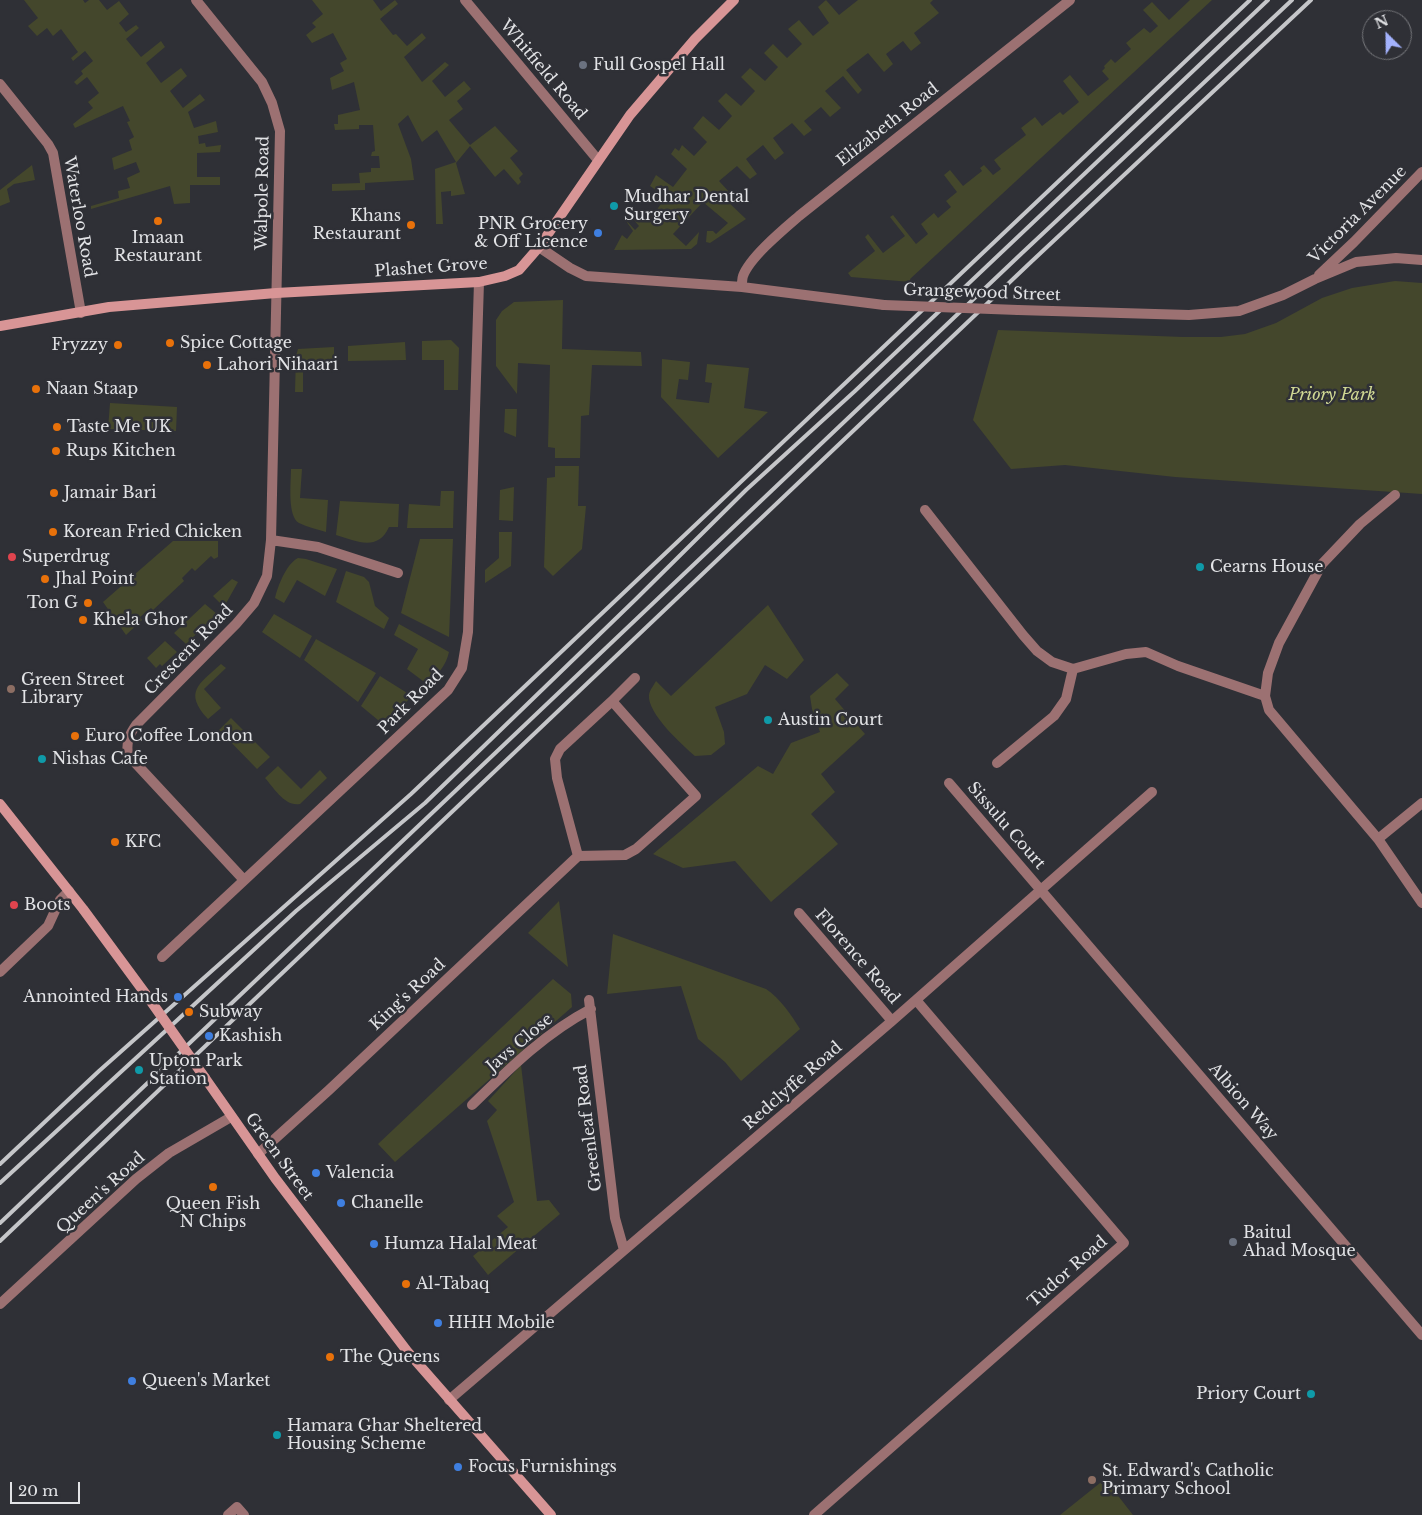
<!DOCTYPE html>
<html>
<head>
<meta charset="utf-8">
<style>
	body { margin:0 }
	#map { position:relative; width:1422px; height:1515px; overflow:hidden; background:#2f3036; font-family:"Libre Baskerville",serif }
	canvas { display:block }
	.north { position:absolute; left:1362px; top:10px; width:50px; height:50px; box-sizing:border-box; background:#2f3036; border:1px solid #77787c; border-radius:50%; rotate:337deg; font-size:14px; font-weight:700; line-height:20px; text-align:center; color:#e2e3e6 }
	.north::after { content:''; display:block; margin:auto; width:18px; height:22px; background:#a3b2fd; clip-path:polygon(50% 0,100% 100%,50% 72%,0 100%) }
	.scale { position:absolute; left:10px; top:1482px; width:70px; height:22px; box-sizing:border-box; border:2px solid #e2e3e6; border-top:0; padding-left:6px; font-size:15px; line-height:18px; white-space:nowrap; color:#e2e3e6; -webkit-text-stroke:4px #2f3036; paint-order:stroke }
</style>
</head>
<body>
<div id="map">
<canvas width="1422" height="1515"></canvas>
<div class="north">N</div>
<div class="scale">20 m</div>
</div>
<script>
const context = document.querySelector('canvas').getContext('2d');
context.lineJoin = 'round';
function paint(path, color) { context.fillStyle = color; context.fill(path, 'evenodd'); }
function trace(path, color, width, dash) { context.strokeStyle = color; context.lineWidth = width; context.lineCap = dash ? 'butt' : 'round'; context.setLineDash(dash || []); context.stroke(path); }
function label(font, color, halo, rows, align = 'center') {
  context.font = font + ' "Libre Baskerville",serif'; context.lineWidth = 5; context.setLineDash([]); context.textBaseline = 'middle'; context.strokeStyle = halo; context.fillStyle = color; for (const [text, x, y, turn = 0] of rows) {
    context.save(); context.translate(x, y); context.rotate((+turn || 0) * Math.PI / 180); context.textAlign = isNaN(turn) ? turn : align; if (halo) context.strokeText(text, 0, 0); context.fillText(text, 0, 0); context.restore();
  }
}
paint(new Path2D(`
	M24,0H83L85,3L89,0H99L107,10L119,1L129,14L119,23L126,32L136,25L139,28L126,39L141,57L161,41L165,47L146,63L161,83L181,68L187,76L170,91L183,108L200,94L205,100L188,112L194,128L216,121L218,132L198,136L199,144L205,143L206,147L221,145L220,152L197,153V177H220V185H190V203L174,204L170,186L91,209V206L119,198L118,191L130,188L127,178L140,172L136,162L114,170L112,158L132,150L129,140L134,137L127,122L130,121L123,106L75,128L73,124L93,108L88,102L99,93L87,77L77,85L74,82L83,74L81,71L93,61L85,51L73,61L71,58L78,52L61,29L53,36L47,28L37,36L28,26L38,18Z
	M312,0H373L381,11L395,0L398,4L380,19L393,35L396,34L407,46L422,33L426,38L404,57L422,82L445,62L449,65L432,81L445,97L464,81L471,89L457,101L463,109L449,120L470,145L495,126L518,151L510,158L523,174L519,178L521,182L518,185L504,169L495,177L470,146L456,163L465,194L451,196V191L441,192L443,224H436L435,169L456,162L437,130L422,142L408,115L398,124L411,159L414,180L365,183V190L332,191V184L360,183L359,173L371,172V168H380L379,156H371L372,152L375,151L373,125H359V129L335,130L334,124H338V115L360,110L354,82L332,90L330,78L344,71L340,63L347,59L333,33L312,43L306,35L316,27L312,23L323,14Z
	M826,0L839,15L858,0H933L930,3L939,13L914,33L921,43L911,51L903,41L886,54L893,64L884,72L868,53L846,70L862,90L858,94L843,76L825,91L841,108L830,117L821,107L804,121L812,130L804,136L792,123L773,138L784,153L775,160L763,145L746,159L757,174L750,179L737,166L719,181L731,194L725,199L746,219L710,243L706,242L707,231H713L716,234L728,223L703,202L673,234L686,246L699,232L697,244L691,249L614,250L622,235L627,239L633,231L624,218L635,230L639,226L628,213L632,207L650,219L666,197L650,186L656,175L673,187L687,169L671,154L675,148L679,151L682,145L694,156L707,142L693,128L703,116L719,130L732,116L718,101L726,93L741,106L755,91L741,77L750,68L765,81L778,67L764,53L773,44L787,58L802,44L788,29L799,20L813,36L829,23L818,7Z
	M1190,0H1212L910,279L911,282L851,277L848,273L875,251L865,237L868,234L883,253L905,236L890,217L893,215L916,244L928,234L921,224L934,213L938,218L951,207L946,201L957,192L944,175L950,170L963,186L982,171L980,168L984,165L993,175L1001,169L994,160L1026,135L1021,128L1035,117L1042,126L1060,112L1063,115L1079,102L1063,81L1070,75L1088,96L1109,79L1102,71L1105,68L1104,66L1111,59L1115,63L1131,49L1126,43L1144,28L1150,33L1158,26L1143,10L1152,2L1169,20Z
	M32,165L35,180L14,184L7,189L10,202L0,206V190Z
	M1395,281L1422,283V494L1175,477L1065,465L1011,469L973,420L998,330L1183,337H1221L1245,334L1276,323L1322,298L1352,288Z
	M563,300L562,349L641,352L642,366L592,365L589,415L581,416L580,458H555V448L548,447L550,365L518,363L517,394L496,366V320L502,311L514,302Z
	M451,340L459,348L458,390H444V360H422V341Z
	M405,342L406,360L348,361V346Z
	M334,347V361L303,362V392H295L296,356L298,349Z
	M662,359L690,362L688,380L679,379L676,399L709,403L712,383L705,382L707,364L749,368L744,408L768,412L718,458L661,397Z
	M110,403L177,407L176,431L108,429Z
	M505,409H517L516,437L504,432Z
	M555,466H579L578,506H586L582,549L553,576L544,567L547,478L555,477Z
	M291,469H302L300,498L328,500L326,532C317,529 307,527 299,523C287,516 291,482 291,469Z
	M514,487L513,521L499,520L500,490Z
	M441,491H454L453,528H407L409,504L440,506Z
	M340,501L399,504L398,527H389C378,552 356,541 336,535Z
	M499,532H512L511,566L485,583V570L499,558Z
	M420,539H453L449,637L401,613Z
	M173,541H218V557L214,559L211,556L195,571L192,568L182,578L184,581L153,610L151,608L140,617L142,620L126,635L103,602Z
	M298,558L306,559L337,569L325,596L297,580L284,603L275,598C278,586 286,564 298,558Z
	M346,571L364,577L369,582L375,606L389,618L384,629L336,602Z
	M232,579L238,582L224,607L213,596Z
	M205,604L217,614L186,644L174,633Z
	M768,605L804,660L787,679L765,665L747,694L715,707L724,732L725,744L711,755L695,756C682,745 647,713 649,695C649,691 654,685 656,681L671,696Z
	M274,614L312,636L300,658L262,632Z
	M399,624L449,652C446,666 437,675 427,684L407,669L418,649L394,635Z
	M316,639L376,673L358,702L304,660Z
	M165,641L177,652L162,666L160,664L156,668L147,658Z
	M221,664L226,668L204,689L221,708L208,719C183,692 199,684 221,664Z
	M837,673L849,685L835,699L865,734L821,774L835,792L811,814L838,844L771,902L735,861L683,868L653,854L758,766L773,774L791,743L820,732L812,709L810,696Z
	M380,676L412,696L384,725L361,706Z
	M231,718L270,757L257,769L219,730Z
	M278,766L301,789L320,770L327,778L300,804C285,807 274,788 265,778Z
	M559,901L568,967L528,933Z
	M613,934L766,989C780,998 792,1016 800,1029L741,1081L725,1062L698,1039L681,986L607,994Z
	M553,979L571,994L572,1007L395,1162L378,1144Z
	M521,1065L537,1201L549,1200L560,1214L488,1275L473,1256L508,1227L497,1216L514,1202L487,1121L497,1110L488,1101Z
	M1105,1479L1133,1515H1060Z`), '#44472c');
trace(new Path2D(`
	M196,0L262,82L272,103L280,131L271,540L267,576L254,603L236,624L136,725C129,735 126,742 128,755L244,880
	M465,0L598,160
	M0,84L48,144L53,153L81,313
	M539,247L570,268L586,276L742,287L884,305
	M1319,275L1354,242L1422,172
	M742,287C742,284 742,279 743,276C750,257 784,229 799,216L1070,0
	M1018,310L1189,315L1239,311L1283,295L1315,279L1356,262L1396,258L1422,260
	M925,510L1023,635L1037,651L1052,662L1073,669L1126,654L1146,652L1178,666L1265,696L1269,710L1378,839L1422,903
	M271,540L318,547L398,573
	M1265,696L1268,673L1279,643L1322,564L1360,524L1395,495
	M612,701L635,678
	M997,763L1054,716L1066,699L1073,669
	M949,783L1422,1335
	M1378,839L1422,803
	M799,913L892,1021
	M162,957L448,690L462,668L468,632L479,282
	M0,972L48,926L60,900L69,891
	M589,1000L615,1218L624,1250
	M472,1105C509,1069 545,1033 591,1009
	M258,1154L329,1090L578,856L625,855L636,849L696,796L612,701L560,749L555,759L557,778L578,856
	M0,1304L136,1179L169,1153L231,1117
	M449,1400L892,1021L1152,792
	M228,1515L237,1507L244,1515
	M814,1515L1124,1243L916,1000`), '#9c7172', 10);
trace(new Path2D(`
	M0,326L109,307L276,293L479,282L505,276L519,270L539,247L630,115L695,39L734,0
	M0,804L83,909L150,1000
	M205,1078L275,1178L407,1351L551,1515`), '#d89596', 10);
trace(new Path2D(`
	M0,1164L99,1071L411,794L1250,0
	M0,1183L296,911L425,803L636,599L746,490L855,391L1268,0
	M0,1223L1021,254L1292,0
	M0,1241L1031,262L1311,0`), '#c5c6c9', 4);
trace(new Path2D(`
	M884,305L1018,310`), '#9c7172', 10);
trace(new Path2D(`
	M150,1000L205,1078`), '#d89596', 10);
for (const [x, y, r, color] of [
	[583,65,5,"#6b7280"],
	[614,206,5,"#0f9aa8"],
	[158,221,5,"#e8710a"],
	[411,225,5,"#e8710a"],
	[598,233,5,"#3f7fe0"],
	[170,343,5,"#e8710a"],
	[118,345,5,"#e8710a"],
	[207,365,5,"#e8710a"],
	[36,389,5,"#e8710a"],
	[57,427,5,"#e8710a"],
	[56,451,5,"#e8710a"],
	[54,493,5,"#e8710a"],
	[53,532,5,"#e8710a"],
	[12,557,5,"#e0444e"],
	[1200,567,5,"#0f9aa8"],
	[45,579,5,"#e8710a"],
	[88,603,5,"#e8710a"],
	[83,620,5,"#e8710a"],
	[11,689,5,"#8d6e63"],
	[768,720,5,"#0f9aa8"],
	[75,736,5,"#e8710a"],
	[42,759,5,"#0f9aa8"],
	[115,842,5,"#e8710a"],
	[14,905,5,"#e0444e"],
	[178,997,5,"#3f7fe0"],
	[189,1012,5,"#e8710a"],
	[209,1036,5,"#3f7fe0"],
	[139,1070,5,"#0f9aa8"],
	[316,1173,5,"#3f7fe0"],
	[213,1187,5,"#e8710a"],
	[341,1203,5,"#3f7fe0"],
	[1233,1242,5,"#6b7280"],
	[374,1244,5,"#3f7fe0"],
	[406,1284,5,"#e8710a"],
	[438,1323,5,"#3f7fe0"],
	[330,1357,5,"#e8710a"],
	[132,1381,5,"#3f7fe0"],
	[1311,1394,5,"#0f9aa8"],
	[277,1435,5,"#0f9aa8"],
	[458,1467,5,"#3f7fe0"],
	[1092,1480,5,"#8d6e63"]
]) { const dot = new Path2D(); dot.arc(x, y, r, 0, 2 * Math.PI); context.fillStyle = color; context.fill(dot); trace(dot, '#2f3036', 2); }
label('16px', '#e2e3e6', '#2f3036', [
	["Full Gospel Hall",593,65],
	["Mudhar Dental",624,197],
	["Surgery",624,215],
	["Khans",401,216,"right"],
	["Restaurant",401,234,"right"],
	["PNR Grocery",588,224,"right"],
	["& Off Licence",588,242,"right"],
	["Imaan",158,238,"center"],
	["Restaurant",158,256,"center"],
	["Spice Cottage",180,343],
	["Fryzzy",108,345,"right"],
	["Lahori Nihaari",217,365],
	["Naan Staap",46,389],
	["Taste Me UK",67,427],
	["Rups Kitchen",66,451],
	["Jamair Bari",64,493],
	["Korean Fried Chicken",63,532],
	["Superdrug",22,557],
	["Cearns House",1210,567],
	["Jhal Point",55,579],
	["Ton G",78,603,"right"],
	["Khela Ghor",93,620],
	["Green Street",21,680],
	["Library",21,698],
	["Austin Court",778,720],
	["Euro Coffee London",85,736],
	["Nishas Cafe",52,759],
	["KFC",125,842],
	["Boots",24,905],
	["Annointed Hands",168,997,"right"],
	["Subway",199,1012],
	["Kashish",219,1036],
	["Upton Park",149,1061],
	["Station",149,1079],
	["Valencia",326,1173],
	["Chanelle",351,1203],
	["Queen Fish",213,1204,"center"],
	["N Chips",213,1222,"center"],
	["Baitul",1243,1233],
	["Ahad Mosque",1243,1251],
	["Humza Halal Meat",384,1244],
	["Al-Tabaq",416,1284],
	["HHH Mobile",448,1323],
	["The Queens",340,1357],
	["Queen's Market",142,1381],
	["Priory Court",1301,1394,"right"],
	["Hamara Ghar Sheltered",287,1426],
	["Housing Scheme",287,1444],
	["Focus Furnishings",468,1467],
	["St. Edward's Catholic",1102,1471],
	["Primary School",1102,1489]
], 'left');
label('16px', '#e2e3e6', '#2f3036', [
	["Whitfield Road",543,70,50],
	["Elizabeth Road",888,125,-38],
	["Walpole Road",263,193,-89],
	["Victoria Avenue",1358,215,-45],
	["Waterloo Road",79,217,80],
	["Plashet Grove",431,268,-4],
	["Grangewood Street",982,293,2],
	["Crescent Road",189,650,-46],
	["Park Road",411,702,-45],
	["Sissulu Court",1006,826,49],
	["Florence Road",857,957,49],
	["King's Road",408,995,-43],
	["Javs Close",520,1043,-40],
	["Redclyffe Road",793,1086,-41],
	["Albion Way",1243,1102,49],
	["Greenleaf Road",589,1128,-97],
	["Green Street",279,1157,54],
	["Queen's Road",101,1193,-42],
	["Tudor Road",1068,1272,-41]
]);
label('italic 16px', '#d1d994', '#2f3036', [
	["Priory Park",1332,395]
]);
</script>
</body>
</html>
